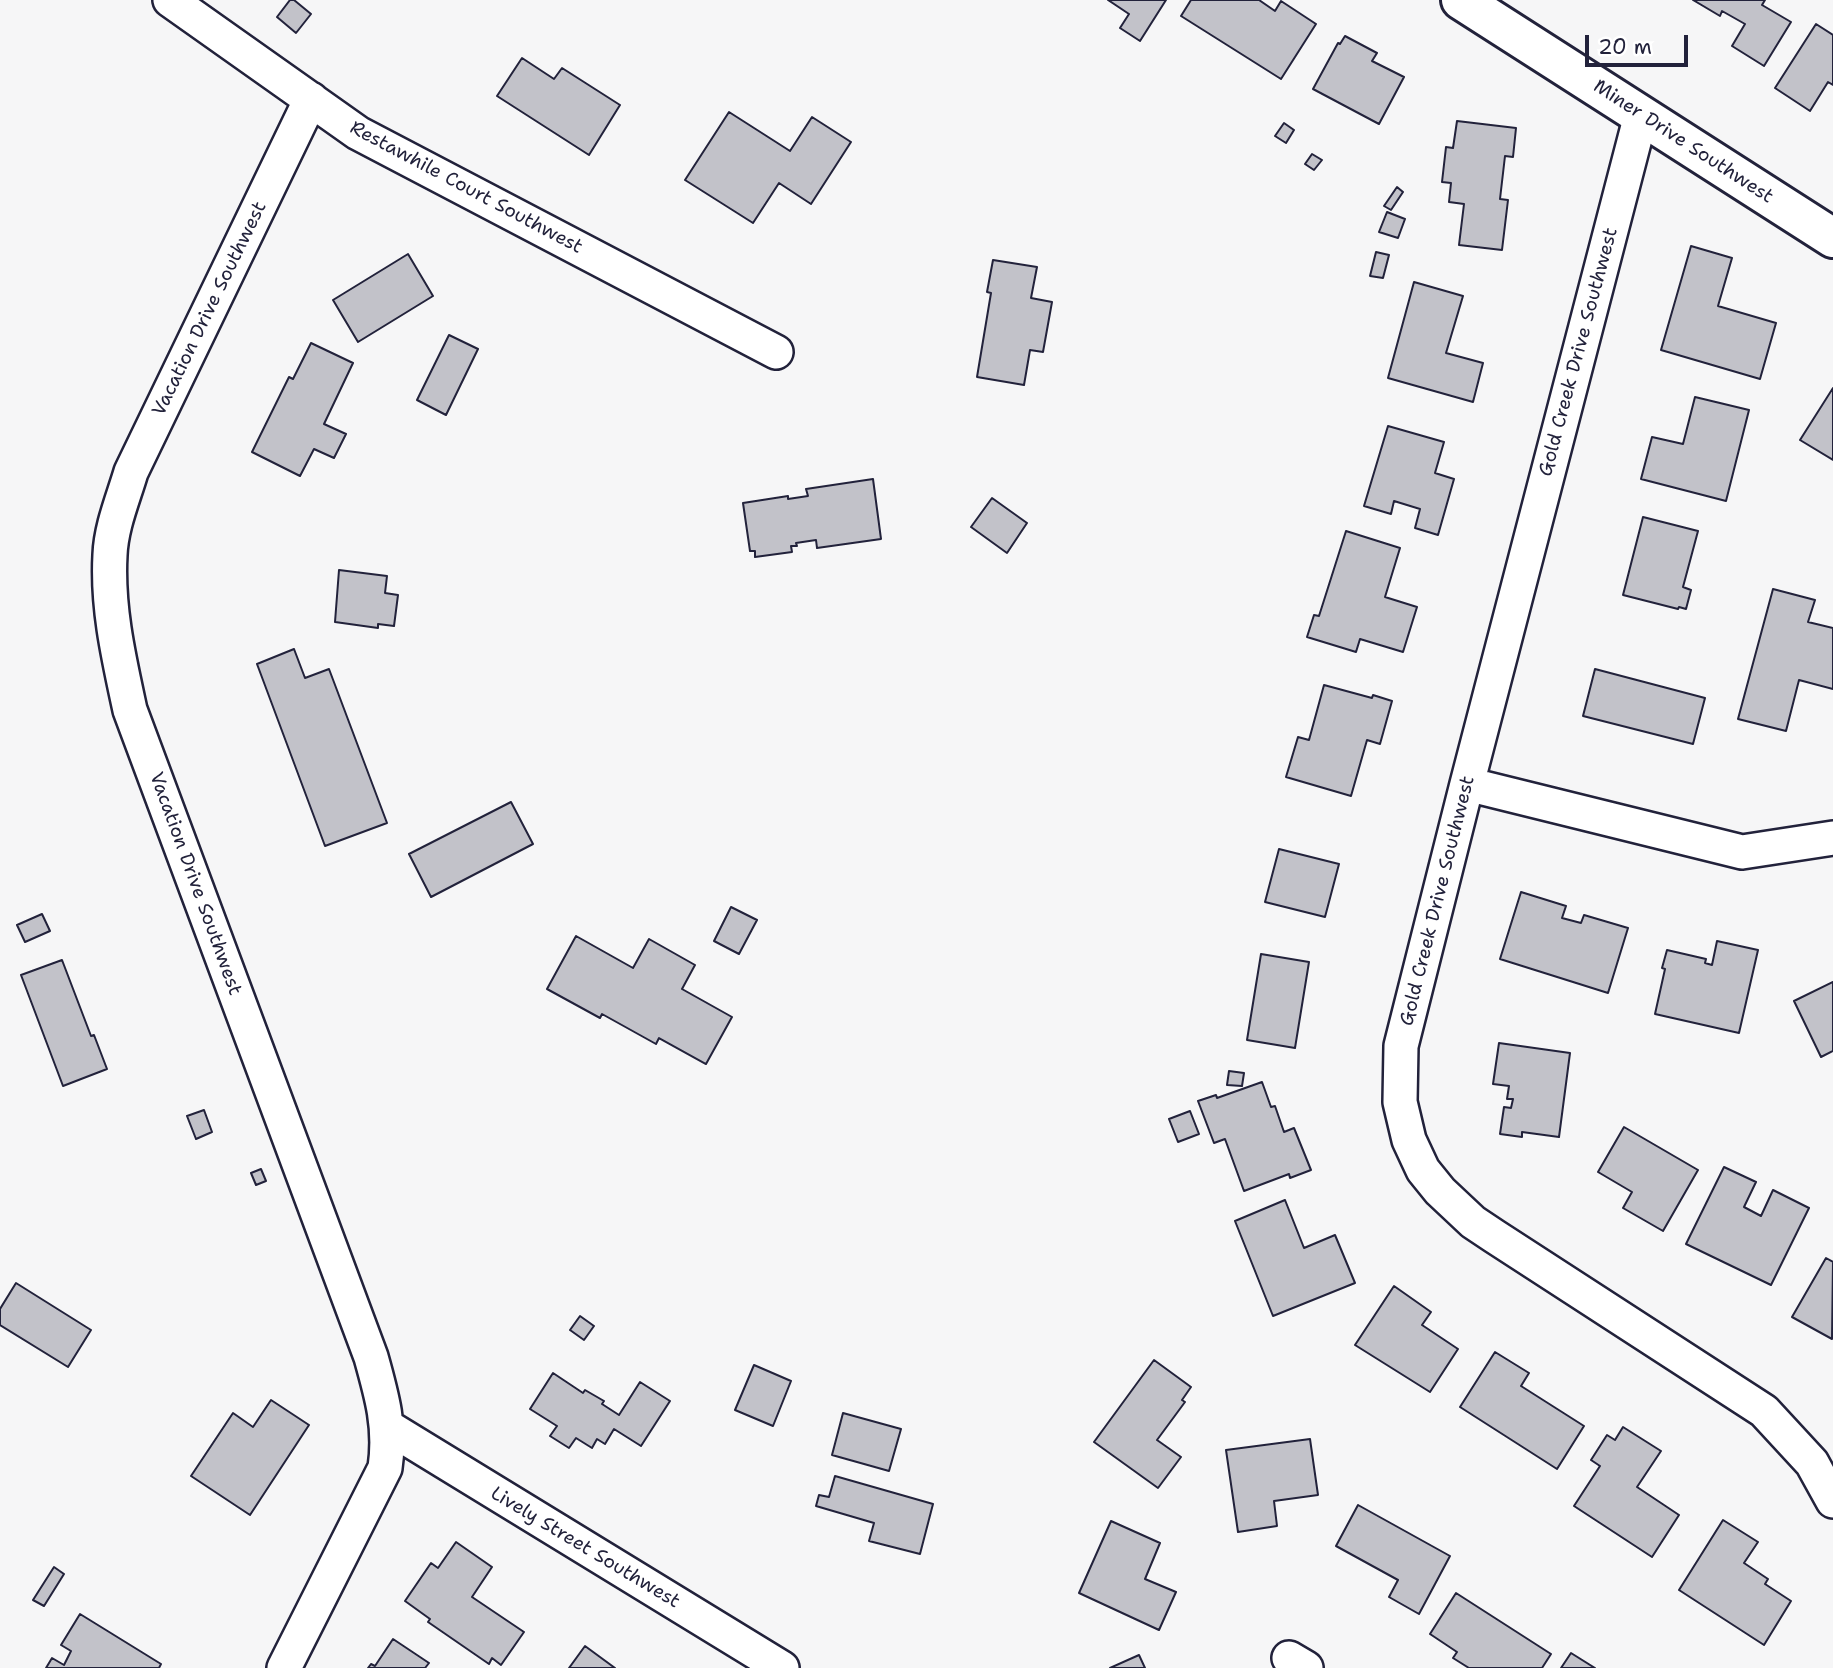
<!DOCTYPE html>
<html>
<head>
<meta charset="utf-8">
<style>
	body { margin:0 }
	#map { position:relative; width:1833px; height:1668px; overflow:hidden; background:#f6f6f7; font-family:"Shantell Sans",sans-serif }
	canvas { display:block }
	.scale { position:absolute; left:1585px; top:35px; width:103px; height:32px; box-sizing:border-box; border:4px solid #22223b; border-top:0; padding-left:9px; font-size:21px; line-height:24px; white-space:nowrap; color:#22223b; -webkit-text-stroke:5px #fff; paint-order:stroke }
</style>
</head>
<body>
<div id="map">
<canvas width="1833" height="1668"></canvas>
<div class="scale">20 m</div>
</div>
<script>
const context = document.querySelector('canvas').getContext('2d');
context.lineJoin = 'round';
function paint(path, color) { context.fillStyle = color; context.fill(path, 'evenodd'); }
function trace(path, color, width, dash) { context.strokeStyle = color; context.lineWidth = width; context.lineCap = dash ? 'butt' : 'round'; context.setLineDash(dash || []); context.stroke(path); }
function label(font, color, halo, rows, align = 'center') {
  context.font = font + ' "Shantell Sans",sans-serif'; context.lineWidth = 7; context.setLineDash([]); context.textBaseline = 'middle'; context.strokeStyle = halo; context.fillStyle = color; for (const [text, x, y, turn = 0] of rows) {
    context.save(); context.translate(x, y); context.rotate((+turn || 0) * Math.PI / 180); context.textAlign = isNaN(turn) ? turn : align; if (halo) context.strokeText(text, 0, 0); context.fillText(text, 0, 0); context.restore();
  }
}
const building = new Path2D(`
	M290,0H294L311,14L296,33L277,17Z
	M1108,0H1166L1140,41L1120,28L1129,14Z
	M1191,0H1259L1275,11L1281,1L1316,24L1281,79L1181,16Z
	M1693,0H1765L1762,5L1791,22L1764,66L1732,46L1745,24L1722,11L1720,16Z
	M1816,24L1833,35V85L1828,82L1810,111L1775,88Z
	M1345,36L1377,53L1372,61L1404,77L1379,124L1313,89L1338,43L1340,44Z
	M522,58L554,79L562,68L620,105L589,155L497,96Z
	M729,112L790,151L812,117L851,142L811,204L779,183L753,223L685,180Z
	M1457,121L1516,128L1513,157L1505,156L1500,199L1508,200L1502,250L1459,245L1464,204L1449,202L1451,183L1442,182L1446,147L1453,148Z
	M1284,123L1294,130L1286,143L1275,136Z
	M1312,154L1322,160L1314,170L1305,164Z
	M1397,187L1403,192L1391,210L1384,206Z
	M1387,212L1405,219L1398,238L1379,232Z
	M1691,246L1732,258L1718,306L1776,323L1760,379L1661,350Z
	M1376,252L1389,255L1383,278L1370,276Z
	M408,254L433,296L358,342L333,300Z
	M993,260L1037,267L1031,298L1052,302L1043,352L1030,350L1024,385L977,377L991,293L987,292Z
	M1414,282L1463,296L1446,353L1483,363L1473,402L1388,378Z
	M449,335L478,349L446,415L417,400Z
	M311,343L353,363L324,424L346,434L334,458L314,449L300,476L252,452L289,377L293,379Z
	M1833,388V460L1800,440Z
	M1695,397L1749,410L1726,501L1641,479L1652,437L1683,444Z
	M1388,426L1444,442L1435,473L1454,479L1438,535L1415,528L1420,509L1394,501L1391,514L1364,506Z
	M873,479L881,539L817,548L816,540L796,543L797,546H791L792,552L755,557V551H750L743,503L788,496V499L808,496L806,489Z
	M992,498L1027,523L1007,553L971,527Z
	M1643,517L1698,531L1683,587L1691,590L1686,609L1679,607L1678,609L1623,595Z
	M1346,531L1400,548L1385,597L1417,607L1403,652L1360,639L1356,652L1307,637L1314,615L1319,616Z
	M339,570L387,576L385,593L398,595L394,626L378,624V628L335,622Z
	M1773,589L1815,600L1808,622L1833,628V689L1799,680L1786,731L1738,719Z
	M294,649L305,678L329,669L387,823L325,846L257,664Z
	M1595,669L1705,698L1693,744L1583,716Z
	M1324,685L1372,698L1373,695L1392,701L1380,744L1367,740L1351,796L1286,777L1298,737L1309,740Z
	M511,802L533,844L431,897L409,854Z
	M1279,849L1339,864L1325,917L1265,902Z
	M1521,892L1566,906L1562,918L1581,923L1584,915L1628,928L1608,993L1500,959Z
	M731,907L757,920L739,954L714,941Z
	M42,914L50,931L25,942L17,925Z
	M576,936L633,968L649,939L695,965L682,989L732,1017L706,1064L659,1038L656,1044L602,1014L600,1018L547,989Z
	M1717,941L1758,950L1739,1033L1655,1014L1665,969L1662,968L1667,950L1706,959L1705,963L1712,965Z
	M1261,954L1309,962L1295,1048L1247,1040Z
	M62,960L91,1036L94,1035L107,1069L63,1086L21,975Z
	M1833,982V1051L1821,1057L1794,1001Z
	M1499,1043L1570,1053L1559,1137L1522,1132V1137L1500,1134L1504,1107L1511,1108L1513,1099H1507L1509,1086L1493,1084Z
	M1229,1071L1244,1073L1242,1086L1227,1085Z
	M1262,1082L1271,1107L1275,1106L1284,1132L1294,1128L1311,1170L1290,1178L1289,1174L1244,1191L1225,1139L1214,1143L1198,1101L1216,1095L1217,1098Z
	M204,1110L212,1132L196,1139L187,1116Z
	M1190,1111L1199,1134L1178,1142L1169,1119Z
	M1624,1127L1698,1170L1663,1231L1623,1208L1632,1192L1598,1172Z
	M1724,1167L1756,1182L1744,1207L1761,1216L1773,1190L1809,1208L1771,1285L1686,1244Z
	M261,1169L266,1181L256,1185L251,1173Z
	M1285,1200L1304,1248L1335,1235L1355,1283L1273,1316L1235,1221Z
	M1826,1258L1833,1262L1832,1339L1792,1317Z
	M16,1283L91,1330L68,1367L0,1325V1309Z
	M1394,1286L1431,1312L1422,1325L1458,1349L1430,1392L1355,1345Z
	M580,1316L594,1326L584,1340L570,1330Z
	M1495,1352L1529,1373L1521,1386L1584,1426L1557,1469L1460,1407Z
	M1154,1360L1191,1387L1182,1400L1185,1402L1157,1440L1181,1457L1158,1488L1094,1442Z
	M754,1365L791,1381L773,1426L735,1410Z
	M553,1373L583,1393L585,1390L604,1401L602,1404L619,1415L640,1382L670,1401L641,1446L614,1429L605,1444L597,1439L592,1448L576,1438L569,1448L550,1436L557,1426L530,1409Z
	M271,1400L309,1425L250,1515L191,1476L233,1413L253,1427Z
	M843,1413L901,1429L889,1471L832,1455Z
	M1623,1427L1661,1451L1637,1487L1679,1515L1652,1557L1574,1506L1600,1466L1591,1460L1607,1435L1615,1440Z
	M1310,1439L1318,1495L1274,1501L1277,1526L1238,1532L1226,1450Z
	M835,1476L933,1504L920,1554L869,1541L874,1523L816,1506L819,1495L829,1497Z
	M1358,1505L1450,1556L1419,1614L1389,1597L1398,1580L1336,1546Z
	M1723,1520L1758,1542L1744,1563L1768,1579L1765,1584L1791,1601L1764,1645L1679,1590Z
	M1111,1521L1160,1543L1145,1579L1176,1592L1159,1630L1079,1593Z
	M456,1542L492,1567L472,1597L524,1632L501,1665L492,1658L489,1664L428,1622L430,1619L405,1601L431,1563L438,1568Z
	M54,1567L64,1574L44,1606L33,1600Z
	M1456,1593L1551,1654L1542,1668H1469L1453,1658L1457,1652L1430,1634Z
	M80,1614L161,1664L159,1668H46L52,1658L64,1665L71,1651L61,1645Z
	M393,1639L429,1663L425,1668H368L371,1664L375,1666Z
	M585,1646L615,1668H569Z
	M1571,1653L1595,1668H1561Z
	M1139,1655L1145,1668H1110Z`);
paint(building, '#c2c2c9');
trace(building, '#22223b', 2);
const street = new Path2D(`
	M170,0L358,133L776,352
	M1641,115L1467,784L1401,1046L1400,1102L1409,1140L1423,1170L1440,1191L1473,1222L1494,1236L1764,1411L1812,1463L1833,1501
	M1467,784L1742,852L1833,838
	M388,1427L782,1668
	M1289,1658L1306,1668
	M284,1668L385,1468C391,1428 382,1396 371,1357L130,710C119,659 107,608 110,555C111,527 123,499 131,472L311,99`);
const secondary = new Path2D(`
	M1461,0L1833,238`);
trace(street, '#22223b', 38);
trace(secondary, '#22223b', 44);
trace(street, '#fff', 33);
trace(secondary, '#fff', 38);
label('19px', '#22223b', '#fff', [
	["Miner Drive Southwest",1683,142,33],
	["Restawhile Court Southwest",466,188,28],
	["Vacation Drive Southwest",210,309,-64],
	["Gold Creek Drive Southwest",1579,352,-75],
	["Vacation Drive Southwest",195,884,70],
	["Gold Creek Drive Southwest",1438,901,-76],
	["Lively Street Southwest",585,1548,31]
]);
</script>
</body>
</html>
